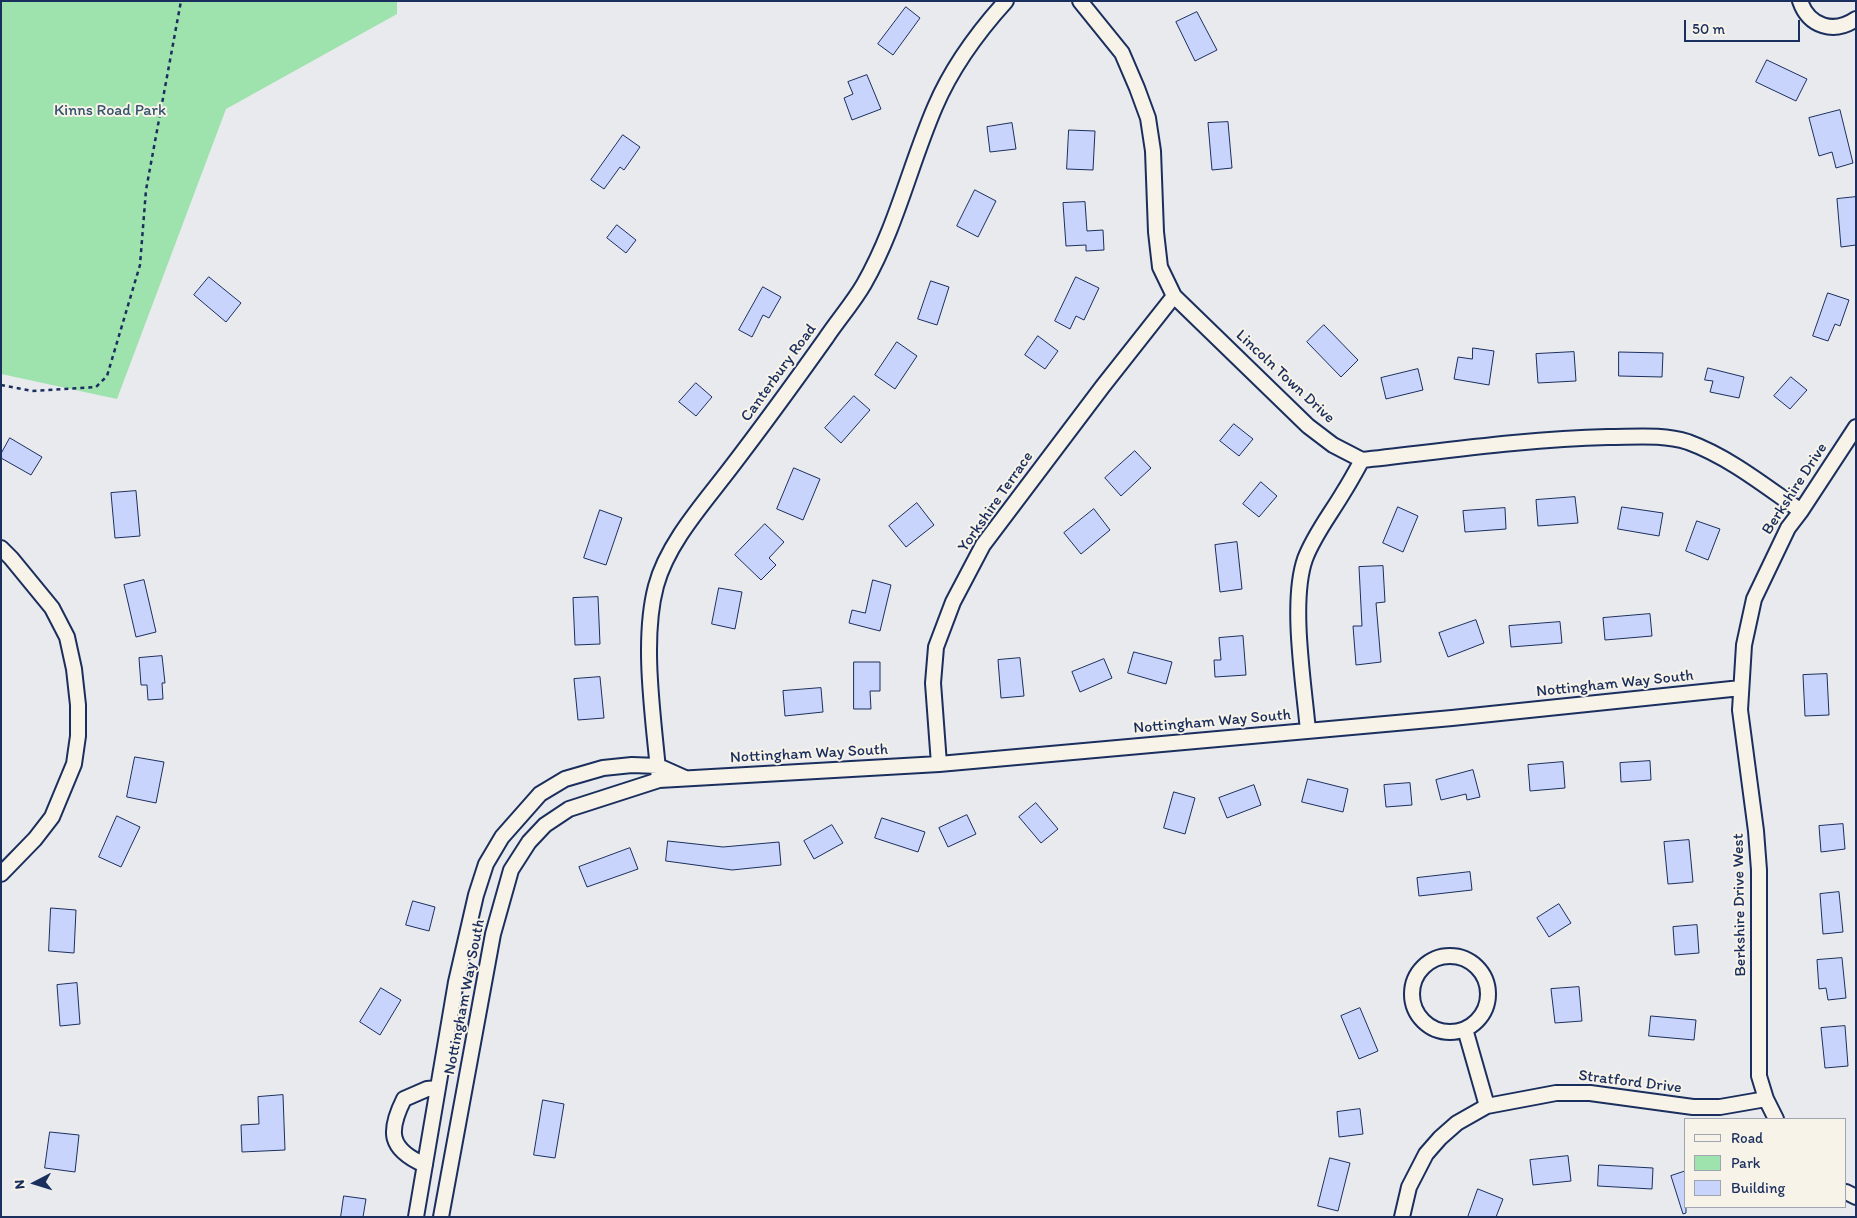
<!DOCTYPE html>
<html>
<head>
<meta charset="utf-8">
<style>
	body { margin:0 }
	#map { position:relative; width:1857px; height:1218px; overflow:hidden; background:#e9eaee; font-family:Itim,sans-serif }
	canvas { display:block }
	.frame { position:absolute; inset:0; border:2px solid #1b2f5e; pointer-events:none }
	.legend { position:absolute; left:1684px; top:1118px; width:162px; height:90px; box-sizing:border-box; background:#f7f3e8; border:1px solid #9fa5b1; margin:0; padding:6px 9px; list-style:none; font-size:15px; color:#1b2f5e }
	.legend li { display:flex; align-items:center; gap:10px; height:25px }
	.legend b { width:25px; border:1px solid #9fa5b1 }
	.north { position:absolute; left:10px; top:1158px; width:50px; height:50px; -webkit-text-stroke:4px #f7f3e8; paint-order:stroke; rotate:265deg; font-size:14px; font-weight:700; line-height:20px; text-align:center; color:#1b2f5e }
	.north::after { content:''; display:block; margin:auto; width:18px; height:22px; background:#1b2f5e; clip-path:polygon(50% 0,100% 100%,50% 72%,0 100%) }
	.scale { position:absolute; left:1684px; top:20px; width:116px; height:22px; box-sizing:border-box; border:2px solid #1b2f5e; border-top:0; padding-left:6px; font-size:15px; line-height:18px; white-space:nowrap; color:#1b2f5e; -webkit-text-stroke:4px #f7f3e8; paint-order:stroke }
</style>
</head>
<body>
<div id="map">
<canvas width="1857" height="1218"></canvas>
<div class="frame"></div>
<ul class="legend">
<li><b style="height:6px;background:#f7f3e8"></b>Road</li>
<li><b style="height:14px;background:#9ee2ad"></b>Park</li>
<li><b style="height:14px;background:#c8d4fb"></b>Building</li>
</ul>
<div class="north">N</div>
<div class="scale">50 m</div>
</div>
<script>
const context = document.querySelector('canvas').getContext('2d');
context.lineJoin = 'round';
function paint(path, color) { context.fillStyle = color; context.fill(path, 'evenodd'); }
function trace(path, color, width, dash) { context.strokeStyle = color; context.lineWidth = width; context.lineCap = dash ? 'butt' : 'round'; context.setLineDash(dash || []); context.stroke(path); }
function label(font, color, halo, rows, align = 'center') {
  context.font = font + ' Itim,sans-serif'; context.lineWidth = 4; context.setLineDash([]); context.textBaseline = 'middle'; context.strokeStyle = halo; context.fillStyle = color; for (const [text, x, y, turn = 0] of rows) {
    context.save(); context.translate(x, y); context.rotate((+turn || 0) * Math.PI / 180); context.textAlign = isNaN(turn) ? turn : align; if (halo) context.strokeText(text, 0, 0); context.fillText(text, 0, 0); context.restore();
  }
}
paint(new Path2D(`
	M1,1H397V14L226,109L117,399L1,374Z`), '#9ee2ad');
const building = new Path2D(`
	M906,7L920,18L893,55L878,44Z
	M1197,12L1217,50L1195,61L1176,22Z
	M1767,60L1807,79L1796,101L1756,82Z
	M867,75L881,109L852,120L844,98L853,94L848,82Z
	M1840,110L1853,163L1836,168L1832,152L1819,156L1809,118Z
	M1228,122L1232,168L1212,170L1208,123Z
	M1012,123L1016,149L990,152L987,127Z
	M1069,130L1095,131L1093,170L1067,169Z
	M623,135L640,147L624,170L620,167L604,189L591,180Z
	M975,190L996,201L978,237L957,226Z
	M1856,197V245L1841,247L1837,199Z
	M1085,202L1087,231L1103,230L1104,250L1086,251V245L1066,246L1063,203Z
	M617,225L636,240L626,253L607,238Z
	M209,277L241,303L226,322L194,295Z
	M1076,277L1099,288L1084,320L1076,316L1070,329L1055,321Z
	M931,281L949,287L937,325L918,319Z
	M763,287L781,297L769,318L763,315L752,337L739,330Z
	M1828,293L1849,300L1840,326L1835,324L1828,341L1813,336Z
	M1324,325L1358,360L1341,377L1307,342Z
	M1038,336L1058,351L1045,369L1025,355Z
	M897,342L917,356L895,389L875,375Z
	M1473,348L1494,351L1489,385L1454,379L1458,357L1472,359Z
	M1574,352L1576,381L1538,383L1536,354Z
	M1619,352L1663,353L1662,377L1619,376Z
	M1708,368L1744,377L1739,398L1710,392L1713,381L1705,380Z
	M1418,369L1423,390L1386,399L1381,378Z
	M1791,377L1807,390L1790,409L1774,396Z
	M696,383L712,397L696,416L679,402Z
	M854,396L870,410L841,443L825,428Z
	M1234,424L1253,439L1239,456L1220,441Z
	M10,438L42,457L31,475L1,458V454Z
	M1135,451L1151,468L1121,496L1105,478Z
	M794,468L820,479L803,520L777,509Z
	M1261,482L1277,496L1259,517L1243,504Z
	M136,491L140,536L115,538L111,493Z
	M1575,497L1578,523L1538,526L1536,500Z
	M917,503L934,525L906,547L889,526Z
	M1398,507L1418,516L1403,552L1383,543Z
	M1622,507L1663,513L1659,536L1618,529Z
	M1505,508L1506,529L1465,532L1463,511Z
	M1094,509L1110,530L1081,554L1064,533Z
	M600,510L622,518L606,565L584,558Z
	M1697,521L1720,529L1708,560L1686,551Z
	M765,524L784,542L769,558L776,565L761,580L735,555Z
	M1237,542L1242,589L1220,592L1215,545Z
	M1383,566L1385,602L1376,603L1381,662L1356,665L1353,626H1362L1359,567Z
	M144,580L156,632L136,637L124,585Z
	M873,580L891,585L880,631L849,623L852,610L865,613Z
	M719,588L742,592L735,629L712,624Z
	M598,597L600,644L575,645L573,598Z
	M1650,614L1652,636L1605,640L1603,618Z
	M1476,620L1484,643L1448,657L1439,633Z
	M1560,622L1562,643L1511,647L1509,626Z
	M1243,636L1246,675L1215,677L1214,660H1221L1219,638Z
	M1134,652L1172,662L1166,684L1128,673Z
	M162,656L165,683H162L163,699L148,700L147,685H141L139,658Z
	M1020,658L1024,696L1001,698L998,660Z
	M1104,659L1112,678L1080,692L1072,672Z
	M854,662H880V691H870L871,709H854Z
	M1827,674L1829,715L1805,716L1803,675Z
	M600,677L604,718L578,720L574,679Z
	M821,688L823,712L785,716L783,691Z
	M135,757L164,762L156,803L127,797Z
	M1650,761L1651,780L1621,782L1620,763Z
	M1563,762L1565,788L1530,791L1528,765Z
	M1473,770L1480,797L1467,800L1466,794L1441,800L1436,780Z
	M1308,779L1348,789L1343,812L1302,802Z
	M1410,783L1412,805L1386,807L1384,785Z
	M1254,785L1261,805L1227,818L1219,798Z
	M1174,792L1195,798L1185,834L1164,828Z
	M1036,803L1058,829L1041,843L1019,817Z
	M967,815L976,834L948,847L939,828Z
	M117,816L140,827L121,867L99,857Z
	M882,818L925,832L918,852L875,838Z
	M1843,824L1845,849L1821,852L1819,826Z
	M832,825L843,843L814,859L804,841Z
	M1689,840L1693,882L1668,884L1664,842Z
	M668,841L723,847L779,842L781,865L732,870L666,861Z
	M630,848L638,869L587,887L579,867Z
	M1470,872L1472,890L1419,896L1417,878Z
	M1839,892L1843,932L1823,934L1820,894Z
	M413,901L435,907L429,931L406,925Z
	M1559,904L1571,923L1549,937L1537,918Z
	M51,908L76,910L74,953L49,951Z
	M1697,925L1699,953L1675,955L1673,927Z
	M1842,958L1846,998L1828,1000L1826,988L1819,989L1817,960Z
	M77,983L80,1024L60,1026L57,985Z
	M1579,987L1582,1021L1555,1023L1551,989Z
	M381,988L401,1000L380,1035L360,1022Z
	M1360,1008L1378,1051L1359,1059L1341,1016Z
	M1651,1016L1696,1020L1694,1040L1649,1036Z
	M1845,1026L1848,1066L1825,1068L1821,1028Z
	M283,1095L285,1150L242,1152L241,1125L259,1124L258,1097Z
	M543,1100L564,1104L555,1158L534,1155Z
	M1360,1109L1363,1134L1339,1137L1337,1112Z
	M50,1132L79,1135L75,1172L45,1168Z
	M1568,1156L1571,1181L1533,1185L1530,1160Z
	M1330,1158L1350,1163L1338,1211L1318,1206Z
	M1599,1165L1653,1168L1652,1189L1598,1186Z
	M1686,1171V1213L1683,1214L1671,1176Z
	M1478,1189L1503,1199L1496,1217H1468Z
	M344,1196L366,1199L363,1217H341Z`);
paint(building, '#c8d4fb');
trace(building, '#1b2f5e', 1);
const street = new Path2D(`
	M1080,1L1122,53L1137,88L1148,118L1153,151L1156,232L1160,267L1174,296L1308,426L1333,445L1362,460C1444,451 1526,439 1608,437C1635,437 1663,434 1688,442C1729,457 1765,486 1801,511
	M1800,1C1809,27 1834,34 1856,19
	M1,548L11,558L52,608L67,637L74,669L78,705V736L74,764L52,817L35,839L1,874
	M1308,731C1304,685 1290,602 1305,559C1314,535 1330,515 1343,493C1350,482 1356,471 1362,460
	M939,764L933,683L936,647L953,602L983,545L1103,386L1174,296
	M659,780C654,721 641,642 656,586C667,544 703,504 729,470C762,427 794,383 826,338C838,320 853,303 864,284C896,228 910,165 935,107C952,67 977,33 1006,1
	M1412 994a38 38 0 1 1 76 0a38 38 0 1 1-76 0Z
	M1465,1029L1487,1106
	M1776,1119L1766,1099L1759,1076V870L1756,831L1740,710L1744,645L1754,599L1788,528L1801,511L1856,427
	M425,1165C388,1149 388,1131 404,1099L427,1089L438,1088
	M1846,1192L1856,1197
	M416,1217L456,982L476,895L486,864L502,837L540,794L565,779L603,768L632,765L658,766L685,778
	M441,1217L493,934L511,870L529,842L545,825L569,809L659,780L939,764L1452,718L1741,688
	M1402,1217L1409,1187L1426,1154L1440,1138L1457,1123L1487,1106L1556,1093H1590L1693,1107H1720L1766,1099`);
trace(street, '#1b2f5e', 18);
trace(new Path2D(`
	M1,385L32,391L96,387L107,376L140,265L146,190L181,1`), '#1b2f5e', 2.5, [4, 4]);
trace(street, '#f7f3e8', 14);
label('16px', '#35536e', '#f7f3e8', [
	["Kinns Road Park",110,111]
]);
label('16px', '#1b2f5e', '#f7f3e8', [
	["Canterbury Road",779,373,-54],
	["Lincoln Town Drive",1285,377,43],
	["Berkshire Drive",1795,489,-57],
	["Yorkshire Terrace",996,502,-55],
	["Nottingham Way South",1615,684,-6],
	["Nottingham Way South",1212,722,-5],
	["Nottingham Way South",809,754,-3],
	["Berkshire Drive West",1740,905,-91],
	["Nottingham Way South",465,997,-79],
	["Stratford Drive",1630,1082,7]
]);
</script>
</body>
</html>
